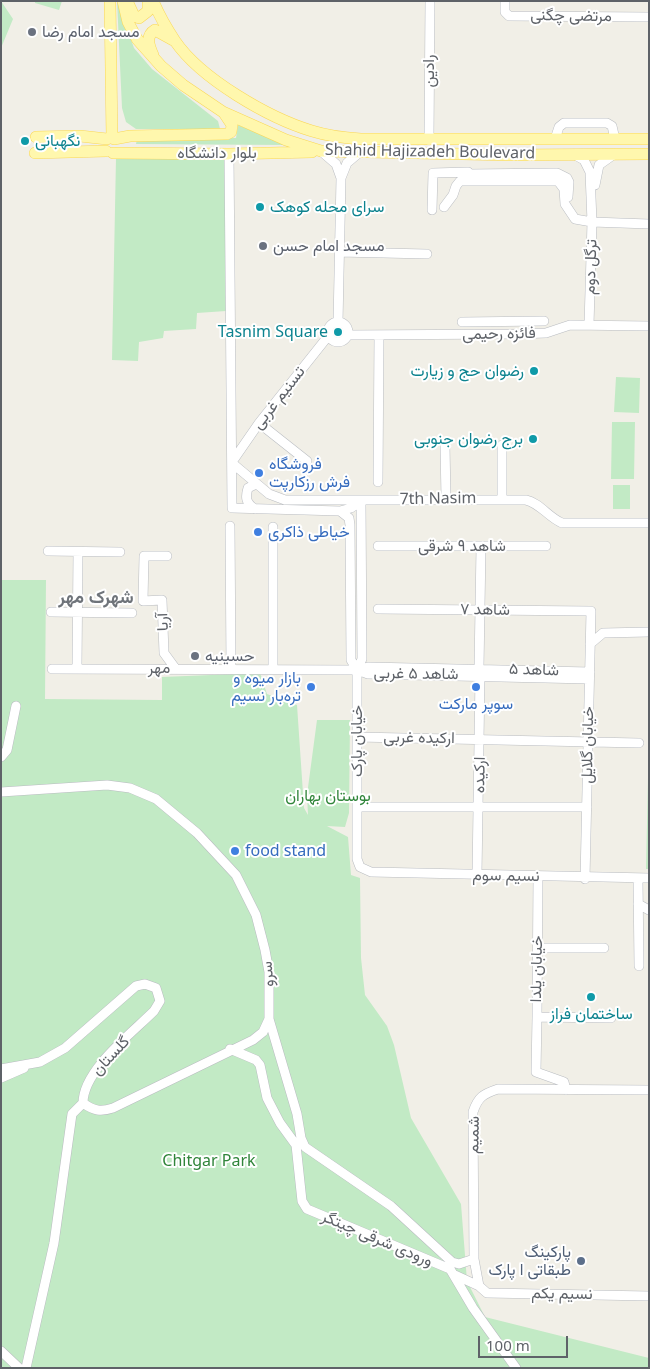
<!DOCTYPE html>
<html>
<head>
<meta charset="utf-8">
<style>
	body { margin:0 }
	#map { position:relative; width:650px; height:1369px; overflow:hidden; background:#f1efe7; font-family:"Noto Sans",sans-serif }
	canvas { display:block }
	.frame { position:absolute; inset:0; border:2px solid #5e6268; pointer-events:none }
	.scale { position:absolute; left:478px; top:1336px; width:90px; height:22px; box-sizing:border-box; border:2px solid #5e6268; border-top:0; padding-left:6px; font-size:15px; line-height:18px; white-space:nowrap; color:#5e6268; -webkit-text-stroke:4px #fff; paint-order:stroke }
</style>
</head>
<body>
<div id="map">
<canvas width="650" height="1369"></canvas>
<div class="frame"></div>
<div class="scale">100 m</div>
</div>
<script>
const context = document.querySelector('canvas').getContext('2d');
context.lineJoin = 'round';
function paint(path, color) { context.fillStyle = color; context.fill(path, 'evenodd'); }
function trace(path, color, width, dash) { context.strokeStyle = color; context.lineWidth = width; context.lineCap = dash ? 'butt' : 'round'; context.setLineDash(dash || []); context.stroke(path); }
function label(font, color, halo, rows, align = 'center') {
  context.font = font + ' "Noto Sans",Vazirmatn,sans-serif'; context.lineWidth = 4; context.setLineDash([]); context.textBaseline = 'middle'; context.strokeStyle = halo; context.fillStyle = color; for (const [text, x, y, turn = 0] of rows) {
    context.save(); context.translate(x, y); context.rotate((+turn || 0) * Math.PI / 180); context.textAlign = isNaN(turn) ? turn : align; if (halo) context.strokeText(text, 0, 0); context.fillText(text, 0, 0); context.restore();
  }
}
paint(new Path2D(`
	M1,1L13,19L1,48Z
	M35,1H62L59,10L35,3Z
	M117,1L134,48L152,69L218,121L220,129H136L126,122L122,108Z
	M238,125L287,145L136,144L137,139L236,138Z
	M116,158L225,159L226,311L197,313L196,329L164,331L163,338L139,342L138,361L112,360Z
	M616,377L640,378L639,413L614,412Z
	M612,422H635L634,479H611Z
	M613,485H630V509H613Z
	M1,580H46L45,699L162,700V677L260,673L267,694L297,705L304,808L308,815L307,795L317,720H350L349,813L345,827L327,826L348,837L351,875L360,878L361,958L365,995L387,1026L394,1045L411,1118L461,1204L467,1281L485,1317L649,1358V1368H1Z
	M649,732V869H646Z`), '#c2eac5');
const minor = new Path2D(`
	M505,1V12L509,16L649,17
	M555,139L559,127L564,123H607L612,126L615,139
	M429,140L430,1
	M321,151L336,164L341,178
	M229,154L232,508L340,511L351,508L361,501
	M575,155L584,160L590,172L592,222L589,325
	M469,174L557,173L567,178L569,182L568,197
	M595,185L599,165L613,155
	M444,207L453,195L456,186L460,181H558L564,189L565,204L575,219L592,222L649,224
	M432,210L433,173L468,172L469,178
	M339,252L427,254
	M462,322L544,321
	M328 332a10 10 0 1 1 20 0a10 10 0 1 1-20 0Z
	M338,323L341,178L347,163L360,152
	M347,335L518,334L546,333L570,325L649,326
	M259,423L307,461
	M445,445L446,499
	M502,445V498
	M232,462L259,423L329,335
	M232,463L269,494L285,500H526C540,503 548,517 562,523H649
	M378,482L379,335
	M361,501L362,659L357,670V859L360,867L371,872L649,878
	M255,509C246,503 245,498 248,488L256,484
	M340,511L349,518L350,525L351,660L357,670
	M230,526L231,668
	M273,527V669
	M378,546H546
	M48,551L120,552
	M167,556H144L143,601L162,600L164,653L175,668
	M378,609L591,611L585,879
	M51,612L132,613
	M590,644L603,633L649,632
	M77,668L78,552
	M479,668L481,547
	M52,669L357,670L368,667L590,672
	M357,670L368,674L589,679
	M357,737L639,743
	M1,757L7,750L16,706
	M1,792L107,785L130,788L156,799L197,833L236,875L256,915L265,950L269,972V1019L297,1114L301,1138L305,1147L391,1206L452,1262L459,1264L474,1259
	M357,807H587
	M477,875L480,675
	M538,877L537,1017L611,1018
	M638,879L639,966
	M638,904L649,910
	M538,948H604
	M537,1017L536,1072L564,1082L566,1090
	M230,1049L256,1060L260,1065L267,1098L280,1123L296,1145L302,1201L307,1209L450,1269L473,1308L516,1368
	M1,1069L40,1062L65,1048L136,986L145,984L156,988L160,1001L154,1011C132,1033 83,1070 83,1103C94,1111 101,1112 113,1108L253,1040L263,1032L269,1019
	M1,1078L24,1068
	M455,1275L479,1286L487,1293L649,1296
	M479,1286L474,1259L473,1112C478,1097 483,1094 498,1089L649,1090
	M1,1351L19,1368
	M26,1368L54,1243L72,1114L83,1103`);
const major = new Path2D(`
	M110,1L112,138
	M123,1L128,22L137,39L161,66L183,85L223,112L286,140L321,151L510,155L649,154
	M153,1C159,15 167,29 175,41C201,79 269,118 312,131C328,136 345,138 361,139H649
	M128,3L134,16L139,18L148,11V1
	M153,55C149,46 145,36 155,30L173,40
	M36,137L80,136L107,139
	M114,139L130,136L227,134L231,132L232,125L224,113
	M35,153L106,151
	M113,153L229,154L312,152`);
trace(minor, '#b9bcc1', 10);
trace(major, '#fad756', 12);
trace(minor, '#fff', 9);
trace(major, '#fff7ad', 11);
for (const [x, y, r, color] of [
	[32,32,5,"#6b7280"],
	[25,141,5,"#0f9aa8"],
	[260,207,5,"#0f9aa8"],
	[263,246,5,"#6b7280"],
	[338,332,5,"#0f9aa8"],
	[534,371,5,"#0f9aa8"],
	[533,439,5,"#0f9aa8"],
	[259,473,5,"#3f7fe0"],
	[258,532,5,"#3f7fe0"],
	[195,656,5,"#6b7280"],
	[311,687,5,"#3f7fe0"],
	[476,687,5,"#3f7fe0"],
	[235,851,5,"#3f7fe0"],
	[591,997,5,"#0f9aa8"],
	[581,1261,5,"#5c6f8a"]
]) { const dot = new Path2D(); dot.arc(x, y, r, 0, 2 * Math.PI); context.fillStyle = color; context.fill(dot); trace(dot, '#fff', 2); }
label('16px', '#5e6268', '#fff', [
	["مرتضی چگنی",571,16,1],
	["رادین",429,71,-90],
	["Shahid Hajizadeh Boulevard",430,152,1],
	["بلوار دانشگاه",217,153],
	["ترگل دوم",591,267,-88],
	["فائزه رحیمی",499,334,-1],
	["تسنیم غربی",279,398,-52],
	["7th Nasim",438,499,-1],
	["شاهد ۹ شرقی",462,546],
	["شاهد ۷",485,610,1],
	["آریا",163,622,-92],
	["مهر",159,668],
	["شاهد ۵",534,670,2],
	["شاهد ۵ غربی",416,674,1],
	["ارکیده غربی",419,738,1],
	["خیابان پارک",357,741,-90],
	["خیابان گلایل",588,745,-89],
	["ارکیده",480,775,-89],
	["نسیم سوم",506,876,1],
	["خیابان یلدا",537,969,-89],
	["سرو",268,974,-94],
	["گلستان",111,1056,-47],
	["شمیم",474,1135,-89],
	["ورودی شرقی چیتگر",377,1239,23],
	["نسیم یکم",562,1294,1]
]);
label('16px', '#5b616d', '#fff', [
	["مسجد امام رضا",42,32],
	["مسجد امام حسن",273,246],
	["حسینیه",205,656]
], 'left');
label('16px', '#0d838f', '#fff', [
	["نگهبانی",35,141,"left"],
	["سرای محله کوهک",270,207,"left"],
	["Tasnim Square",328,332],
	["رضوان حج و زیارت",524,371],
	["برج رضوان جنوبی",523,439],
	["ساختمان فراز",591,1014,"center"]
], 'right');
label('16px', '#366cbe', '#fff', [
	["فروشگاه",269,464],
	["فرش رزکارپت",269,482],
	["خیاطی ذاکری",268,532],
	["بازار میوه و",301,678,"right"],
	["تره‌بار نسیم",301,696,"right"],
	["سوپر مارکت",476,704,"center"],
	["food stand",245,851]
], 'left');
label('16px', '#30853a', '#fff', [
	["بوستان بهاران",328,796],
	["Chitgar Park",209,1161]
]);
label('16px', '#4e5e75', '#fff', [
	["پارکینگ",571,1252],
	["طبقاتی ا پارک",571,1270]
], 'right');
label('bold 18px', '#6f747a', '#fff', [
	["شهرک مهر",96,598]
]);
</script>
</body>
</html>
